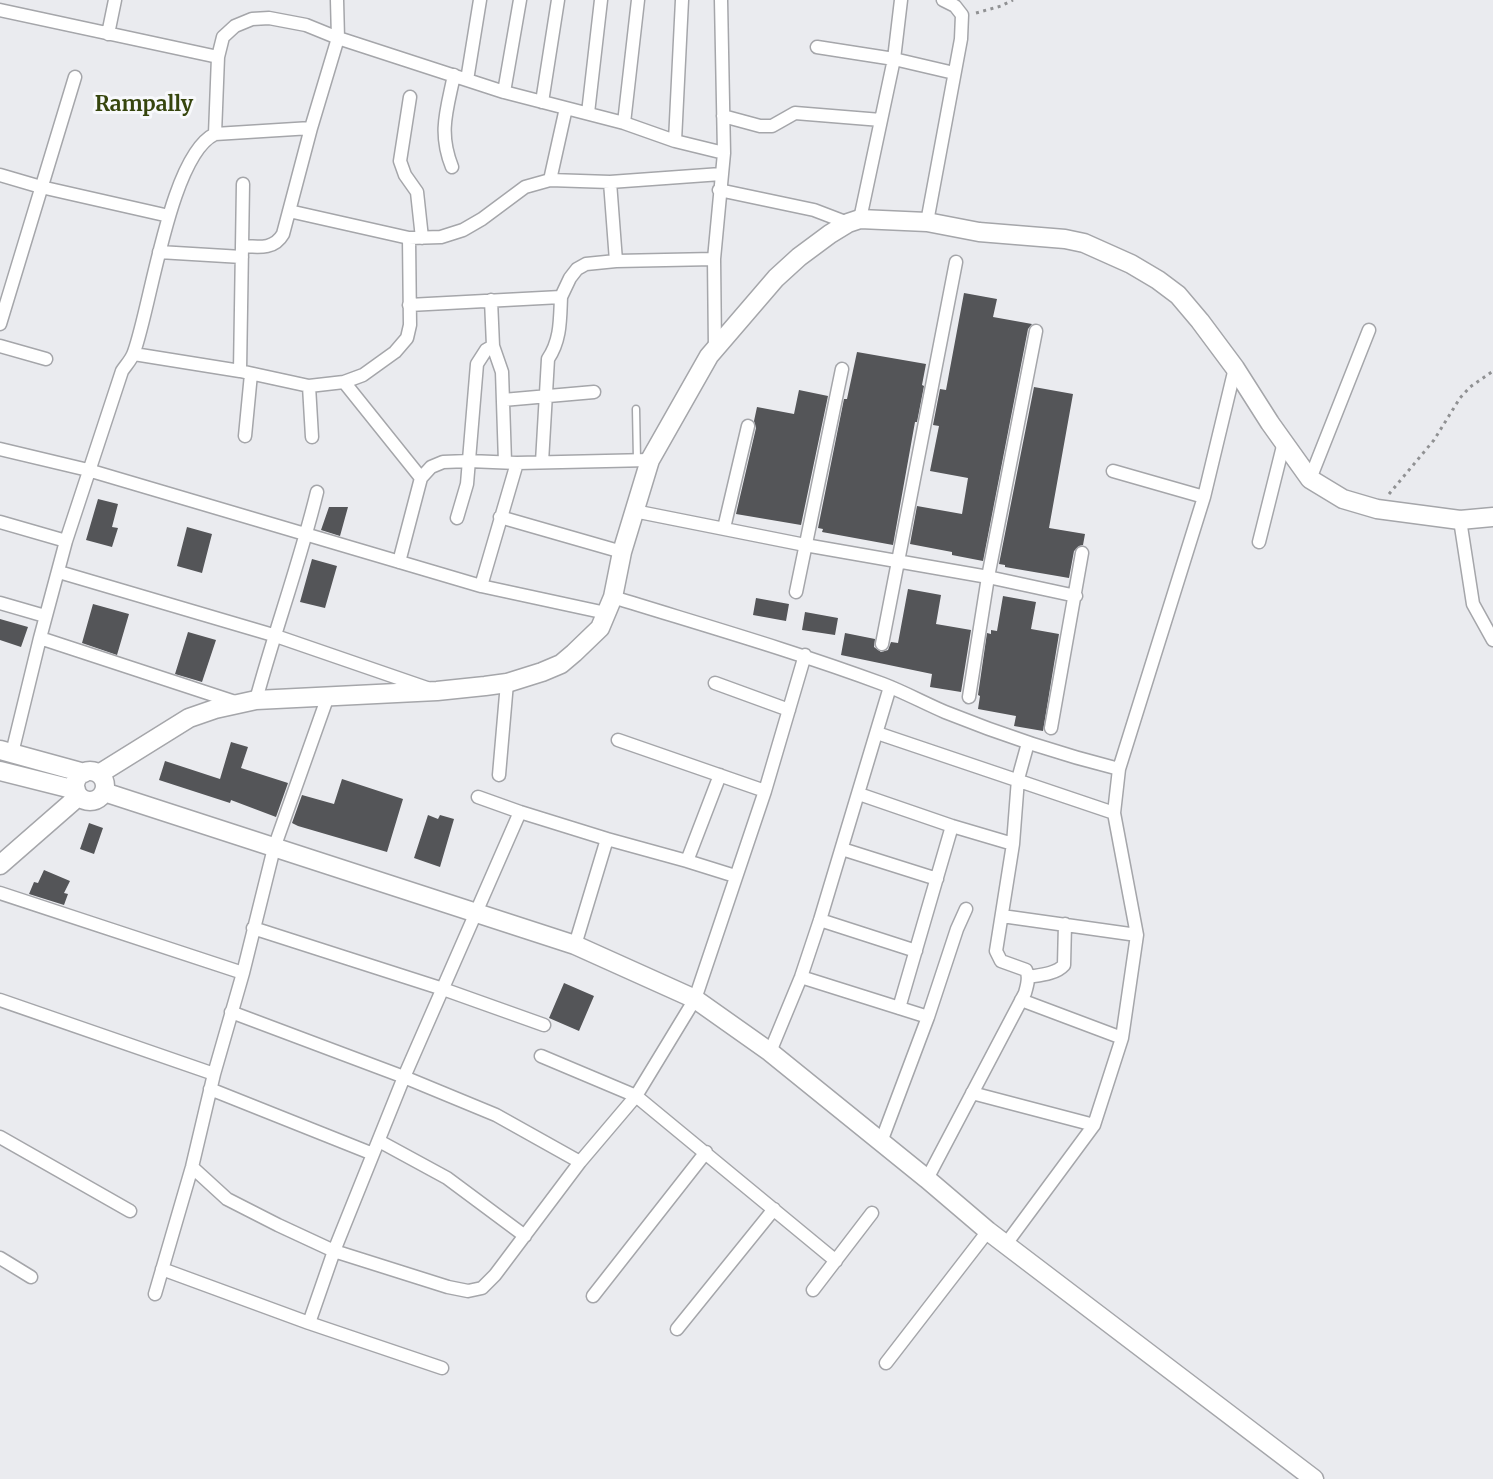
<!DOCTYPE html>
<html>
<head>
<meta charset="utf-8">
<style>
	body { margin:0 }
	canvas { display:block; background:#eaebef }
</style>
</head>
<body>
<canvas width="1493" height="1479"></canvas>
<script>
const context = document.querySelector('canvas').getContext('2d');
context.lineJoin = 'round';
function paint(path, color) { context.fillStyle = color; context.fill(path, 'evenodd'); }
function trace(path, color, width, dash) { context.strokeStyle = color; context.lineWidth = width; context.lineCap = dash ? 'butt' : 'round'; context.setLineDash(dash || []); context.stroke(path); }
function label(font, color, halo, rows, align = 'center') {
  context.font = font + ' Merriweather,serif'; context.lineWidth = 6; context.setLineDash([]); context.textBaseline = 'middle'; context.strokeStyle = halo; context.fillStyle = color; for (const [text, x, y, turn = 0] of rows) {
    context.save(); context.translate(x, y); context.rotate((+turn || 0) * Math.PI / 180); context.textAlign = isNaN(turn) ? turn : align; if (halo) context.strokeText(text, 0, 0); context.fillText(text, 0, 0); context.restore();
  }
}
paint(new Path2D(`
	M964,293L997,299L993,317L1032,324L1028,329L983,561L952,555V552L910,544L917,506L962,514L968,478L930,471L939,426L933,425L940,389L946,390Z
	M857,352L926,364L922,385L924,386L917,422H915L893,545L822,532L823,529L818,528L844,399H847Z
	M1034,387L1073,394L1049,528L1085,534L1083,545L1079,546L1074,551L1069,578L1005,567V565L999,564Z
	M799,390L828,396L801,525L736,514L756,428L754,421L757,407L794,414Z
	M98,499L118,504L112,527L118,528L112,547L86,540Z
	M329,507H348L340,536L321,530Z
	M187,527L212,534L202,573L177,566Z
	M312,559L337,566L325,608L300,602Z
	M908,589L941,595L936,624L971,630L961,692L930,687L932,674L841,655L845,633L875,639L874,647L881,652L888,650L891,642L898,643Z
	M1003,596L1036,602L1031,629L1059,634L1043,731L1014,726L1016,716L978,709L980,696L978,695L987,633L991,634V630L997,631Z
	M756,598L789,604L786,621L753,615Z
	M93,604L129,614L117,655L82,643Z
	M805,612L838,618L835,635L802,630Z
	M0,619L28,627L21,647L0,640Z
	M188,632L216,640L202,682L175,674Z
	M231,742L248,747L241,768L288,783L276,817L231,800L230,803L159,780L165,761L220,779Z
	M342,779L403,799L387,852L298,826L292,823L302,795L334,804Z
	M428,815L438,819L440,815L454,819L440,867L414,858Z
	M89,823L103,828L94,854L80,849Z
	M44,870L70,881L64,893L68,894L64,905L29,894L34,882L38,883Z
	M564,983L594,996L579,1031L549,1018Z`), '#545558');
const lane = new Path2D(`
	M636,409L637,460`);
const street = new Path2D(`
	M0,10L218,57
	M108,34L115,0
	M817,47L894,59L954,73
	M467,80L480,0
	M504,92L520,0
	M410,97L400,161L405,175L417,192L422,238
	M542,102L558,0
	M588,113L601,0
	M723,116L760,126H772L795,113L881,120
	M624,123L638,0
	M215,134L218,57L223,37L235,26L252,19L269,18L306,25L338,38L504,92L624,123L675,141L724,153
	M675,141L682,0
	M452,167C438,132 447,110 454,75
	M0,175L41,187L169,216
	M550,180L566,108
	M610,182L616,261
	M719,190L814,210L848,223
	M289,211L409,238L441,237L463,230L482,219L525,187L550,180L610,182L721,174
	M860,219L894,59L901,0
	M927,222L961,39L962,15L955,6L943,0
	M242,246C258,247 274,250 283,234L311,128L338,38L337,0
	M159,252L242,257
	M491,300L493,346L502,372L505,462
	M409,305L561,297L570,278L577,269L586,264L616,261L714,259
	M0,324L75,77
	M0,346L46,359
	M715,349L714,259L724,153L721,0
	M134,354L240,371L309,386L344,382L363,375L395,352L407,338L410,325L409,238
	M240,371L243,184
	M344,382L421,478
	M309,386L312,437
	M503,400L594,392
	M245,436L251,374
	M0,449L88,470L481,586L606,613
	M542,462L548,359C561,340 560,319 561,297
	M1113,471L1204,497
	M1310,479L1369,330
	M634,511L805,545L988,577L1076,596
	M500,517L622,552
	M457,518L467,484L477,364L486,350L493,346
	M1460,520L1473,604L1493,640
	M0,522L66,541
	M724,528L748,426
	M1259,542L1284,442
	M399,562L421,478L431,467L443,462L469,461L517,463L650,460
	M59,572L273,635L427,688
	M481,586L517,463
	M796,592L842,369
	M613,597C703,625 794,651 883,684C904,692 924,703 945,712C1002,735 1059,754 1119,769
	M0,603L45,616
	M40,638L238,703
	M882,644L956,262
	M715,683L789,710
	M969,697L988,577L1036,331
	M256,700C275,630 300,562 317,492
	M1051,728L1082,553
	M877,733L1114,813
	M618,740L765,791
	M12,753L40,638L66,541L122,371C126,365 132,359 134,352C151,306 170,155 215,134L311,128
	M499,775L507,683
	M859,794L952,826L1013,844
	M478,797L520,812L607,839
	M842,849L937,879
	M687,861L720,775
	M0,893L243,973
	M1002,916L1137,935
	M820,920L916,951
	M253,928L443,989L544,1025
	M575,945L607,839L687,861L735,876
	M801,977L928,1017L957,929L966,909
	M1028,977C1040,975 1056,974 1064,965L1065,924
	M0,1000L214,1074
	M1021,1000L1122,1038
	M899,1008L952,826
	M231,1012L404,1077L496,1115L580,1162
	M770,1052L801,977L820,920L890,687
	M541,1056L636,1096L836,1261
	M210,1089L373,1154
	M972,1093L1094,1125
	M0,1137L130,1211
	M379,1141L447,1178L525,1236
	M881,1142L928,1017
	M192,1167L227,1199L278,1225L334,1251L448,1287L468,1291L482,1288L495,1275L580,1162L636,1096L695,999L765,791L805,655
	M927,1179L1025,993C1027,986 1030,977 1026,970L1001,961L996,951L1013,844L1018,779L1028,743
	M1006,1244L1094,1125L1122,1038L1137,935L1114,813L1119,769L1204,497L1235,368
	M0,1258L31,1277
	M162,1269L309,1323
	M813,1290L872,1213
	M155,1294L192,1167L214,1074L243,973L274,848L328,696
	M593,1296L706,1152
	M677,1329L774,1209
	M886,1363L988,1231
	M442,1368L309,1323L334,1251L404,1077L520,812`);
const secondary = new Path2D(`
	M0,750L84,773
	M0,771L76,790
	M75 786a15 15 0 1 1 30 0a15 15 0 1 1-30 0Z
	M99,774L189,718L215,709L256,700L437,691L485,686L507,683L542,672L561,664L574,653L600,628L613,597L622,552L650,460L709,356L776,278L799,257L830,234L848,223L860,219L927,222L979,232L1065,239L1084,243L1131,264L1158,280L1178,295L1200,321L1235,368L1270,423L1310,479L1343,499L1377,509L1460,520L1493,517
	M104,792L575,945L695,999L770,1052L927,1179L988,1231L1314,1479
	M0,865L79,796`);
trace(lane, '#a5a6aa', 9);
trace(street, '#a5a6aa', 15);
trace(secondary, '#a5a6aa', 21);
trace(new Path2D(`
	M976,13L1001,6L1013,0
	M1389,494L1434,440L1460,398L1470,387L1493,371`), '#909193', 3, [3, 4.5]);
trace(lane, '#fff', 6);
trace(street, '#fff', 12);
trace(secondary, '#fff', 18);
label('bold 21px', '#36450d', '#f8f9fc', [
	["Rampally",144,105]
]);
</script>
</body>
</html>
